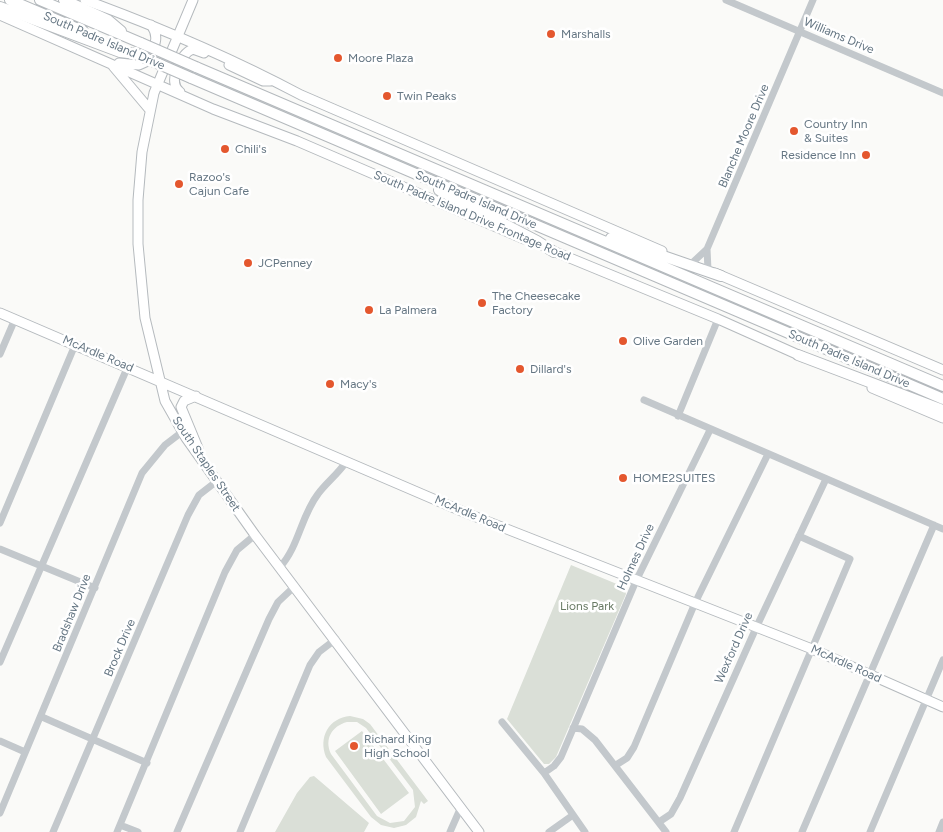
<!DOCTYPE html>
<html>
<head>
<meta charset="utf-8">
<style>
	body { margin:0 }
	canvas { display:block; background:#fafaf8 }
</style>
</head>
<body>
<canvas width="943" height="832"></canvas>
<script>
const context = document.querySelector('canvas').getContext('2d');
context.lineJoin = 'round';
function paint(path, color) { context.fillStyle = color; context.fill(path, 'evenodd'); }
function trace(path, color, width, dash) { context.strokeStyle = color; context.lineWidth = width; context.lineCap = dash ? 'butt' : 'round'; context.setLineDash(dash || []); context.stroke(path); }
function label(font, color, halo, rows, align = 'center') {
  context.font = font + ' Figtree,sans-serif'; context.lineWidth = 5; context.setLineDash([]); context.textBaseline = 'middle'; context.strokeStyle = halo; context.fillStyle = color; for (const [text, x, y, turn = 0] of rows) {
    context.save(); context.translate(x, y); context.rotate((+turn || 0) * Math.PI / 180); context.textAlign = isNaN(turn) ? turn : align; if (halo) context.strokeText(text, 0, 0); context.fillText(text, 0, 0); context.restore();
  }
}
paint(new Path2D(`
	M571,565L624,587L626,594L556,757L549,764H544L507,719Z
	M350,716L363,719L370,724L428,801L424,804L421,801L416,817L406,825L394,828L381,825L371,817L326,757C318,737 329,718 350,716ZM347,722H357L366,728L413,790L415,807L404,821L390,823L377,816L331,754C324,739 332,726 347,722Z
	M362,731L409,793L381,814L335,751Z
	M314,776L369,823L364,832H275L297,793L310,777Z`), '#dadfd7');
const major = new Path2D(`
	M85,0C159,27 231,58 301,95L662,251
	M193,0L154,93L142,152L138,200V244L145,318L165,401L186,438L255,535L479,832
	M0,15L213,109L297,141L524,239
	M119,63L139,65L148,61C153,48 161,38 151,25
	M229,65L263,81H270
	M113,66L150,110
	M180,92C167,83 180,53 193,49L204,53
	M548,249L718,319L803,357
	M715,273L943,370
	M0,313L466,513L812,649L943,707
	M872,388L943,418
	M196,396L184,401L181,407L198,448`);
const highway = new Path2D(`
	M10,0L83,31
	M40,0L141,43
	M64,0L108,20L121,31
	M0,7L120,52L136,54
	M196,67L943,386
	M191,78L943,399
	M439,190L537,241L554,252
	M611,238L721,276
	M798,355L943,410`);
trace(major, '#b5babe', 11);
trace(highway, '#b4b9bd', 12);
trace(new Path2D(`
	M726,0L943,93
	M707,249L708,270
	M691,264L707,249L813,0
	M0,354L15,319
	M644,400L943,529
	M678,416L718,319
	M0,523L75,345
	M0,549L95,588
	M280,567C299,546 301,516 318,494C326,483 338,474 346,462
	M0,662L128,366
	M42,717L147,763
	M502,722L544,773L585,832
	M573,728L582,729L595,740L666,832
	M0,741L25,752
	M616,765L627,758L634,747L695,603L768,454
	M544,773L554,766L561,757L636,581L710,430
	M0,813L142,473L165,445L182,432
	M659,822L671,814L680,798L756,628L826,479
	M120,825L138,832
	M53,832L188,515L199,495L217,481
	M117,832L225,572L237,550L255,535
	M177,832L269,619L278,602L295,586
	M240,832L310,665L319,652L336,639
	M450,832L461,807
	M549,832L573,815
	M734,832L850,559L799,536
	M802,832L934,525
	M870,832L943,660
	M939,832L943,822`), '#c3c8cc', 7);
trace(major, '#fff', 9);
trace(highway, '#fff', 10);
const highwayBridge = new Path2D(`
	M141,43L196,67
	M136,54L191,78`);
trace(highwayBridge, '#b4b9bd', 12, []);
trace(highwayBridge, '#fff', 10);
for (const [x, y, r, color] of [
	[551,34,5,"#e4572e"],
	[338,58,5,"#e4572e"],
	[387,96,5,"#e4572e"],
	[794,131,5,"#e4572e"],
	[225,149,5,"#e4572e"],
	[866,155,5,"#e4572e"],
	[179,184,5,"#e4572e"],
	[248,263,5,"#e4572e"],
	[482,303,5,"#e4572e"],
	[369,310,5,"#e4572e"],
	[623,341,5,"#e4572e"],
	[520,369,5,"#e4572e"],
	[330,384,5,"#e4572e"],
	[623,478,5,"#e4572e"],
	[354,746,5,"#e4572e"]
]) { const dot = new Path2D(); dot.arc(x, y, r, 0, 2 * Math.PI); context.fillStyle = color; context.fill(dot); trace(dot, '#fff', 2); }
label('12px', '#657683', '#fff', [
	["Marshalls",561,34],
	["Moore Plaza",348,58],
	["Twin Peaks",397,96],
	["Country Inn",804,124],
	["& Suites",804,138],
	["Chili's",235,149],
	["Residence Inn",856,155,"right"],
	["Razoo's",189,177],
	["Cajun Cafe",189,191],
	["JCPenney",258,263],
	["The Cheesecake",492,296],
	["Factory",492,310],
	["La Palmera",379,310],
	["Olive Garden",633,341],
	["Dillard's",530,369],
	["Macy's",340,384],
	["HOME2SUITES",633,478],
	["Richard King",364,739],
	["High School",364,753]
], 'left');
label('12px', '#657683', '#fff', [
	["Williams Drive",839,36,23],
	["South Padre Island Drive",104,41,23],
	["Blanche Moore Drive",744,136,-67],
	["South Padre Island Drive",476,200,23],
	["South Padre Island Drive Frontage Road",472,216,23],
	["McArdle Road",98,354,23],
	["South Padre Island Drive",849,359,23],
	["South Staples Street",206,464,56],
	["McArdle Road",470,514,23],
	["Holmes Drive",636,557,-65],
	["Bradshaw Drive",72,613,-68],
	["Brock Drive",120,648,-67],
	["Wexford Drive",734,648,-66],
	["McArdle Road",846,664,24]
]);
label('12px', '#687a64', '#fff', [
	["Lions Park",587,606]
]);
</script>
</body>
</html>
